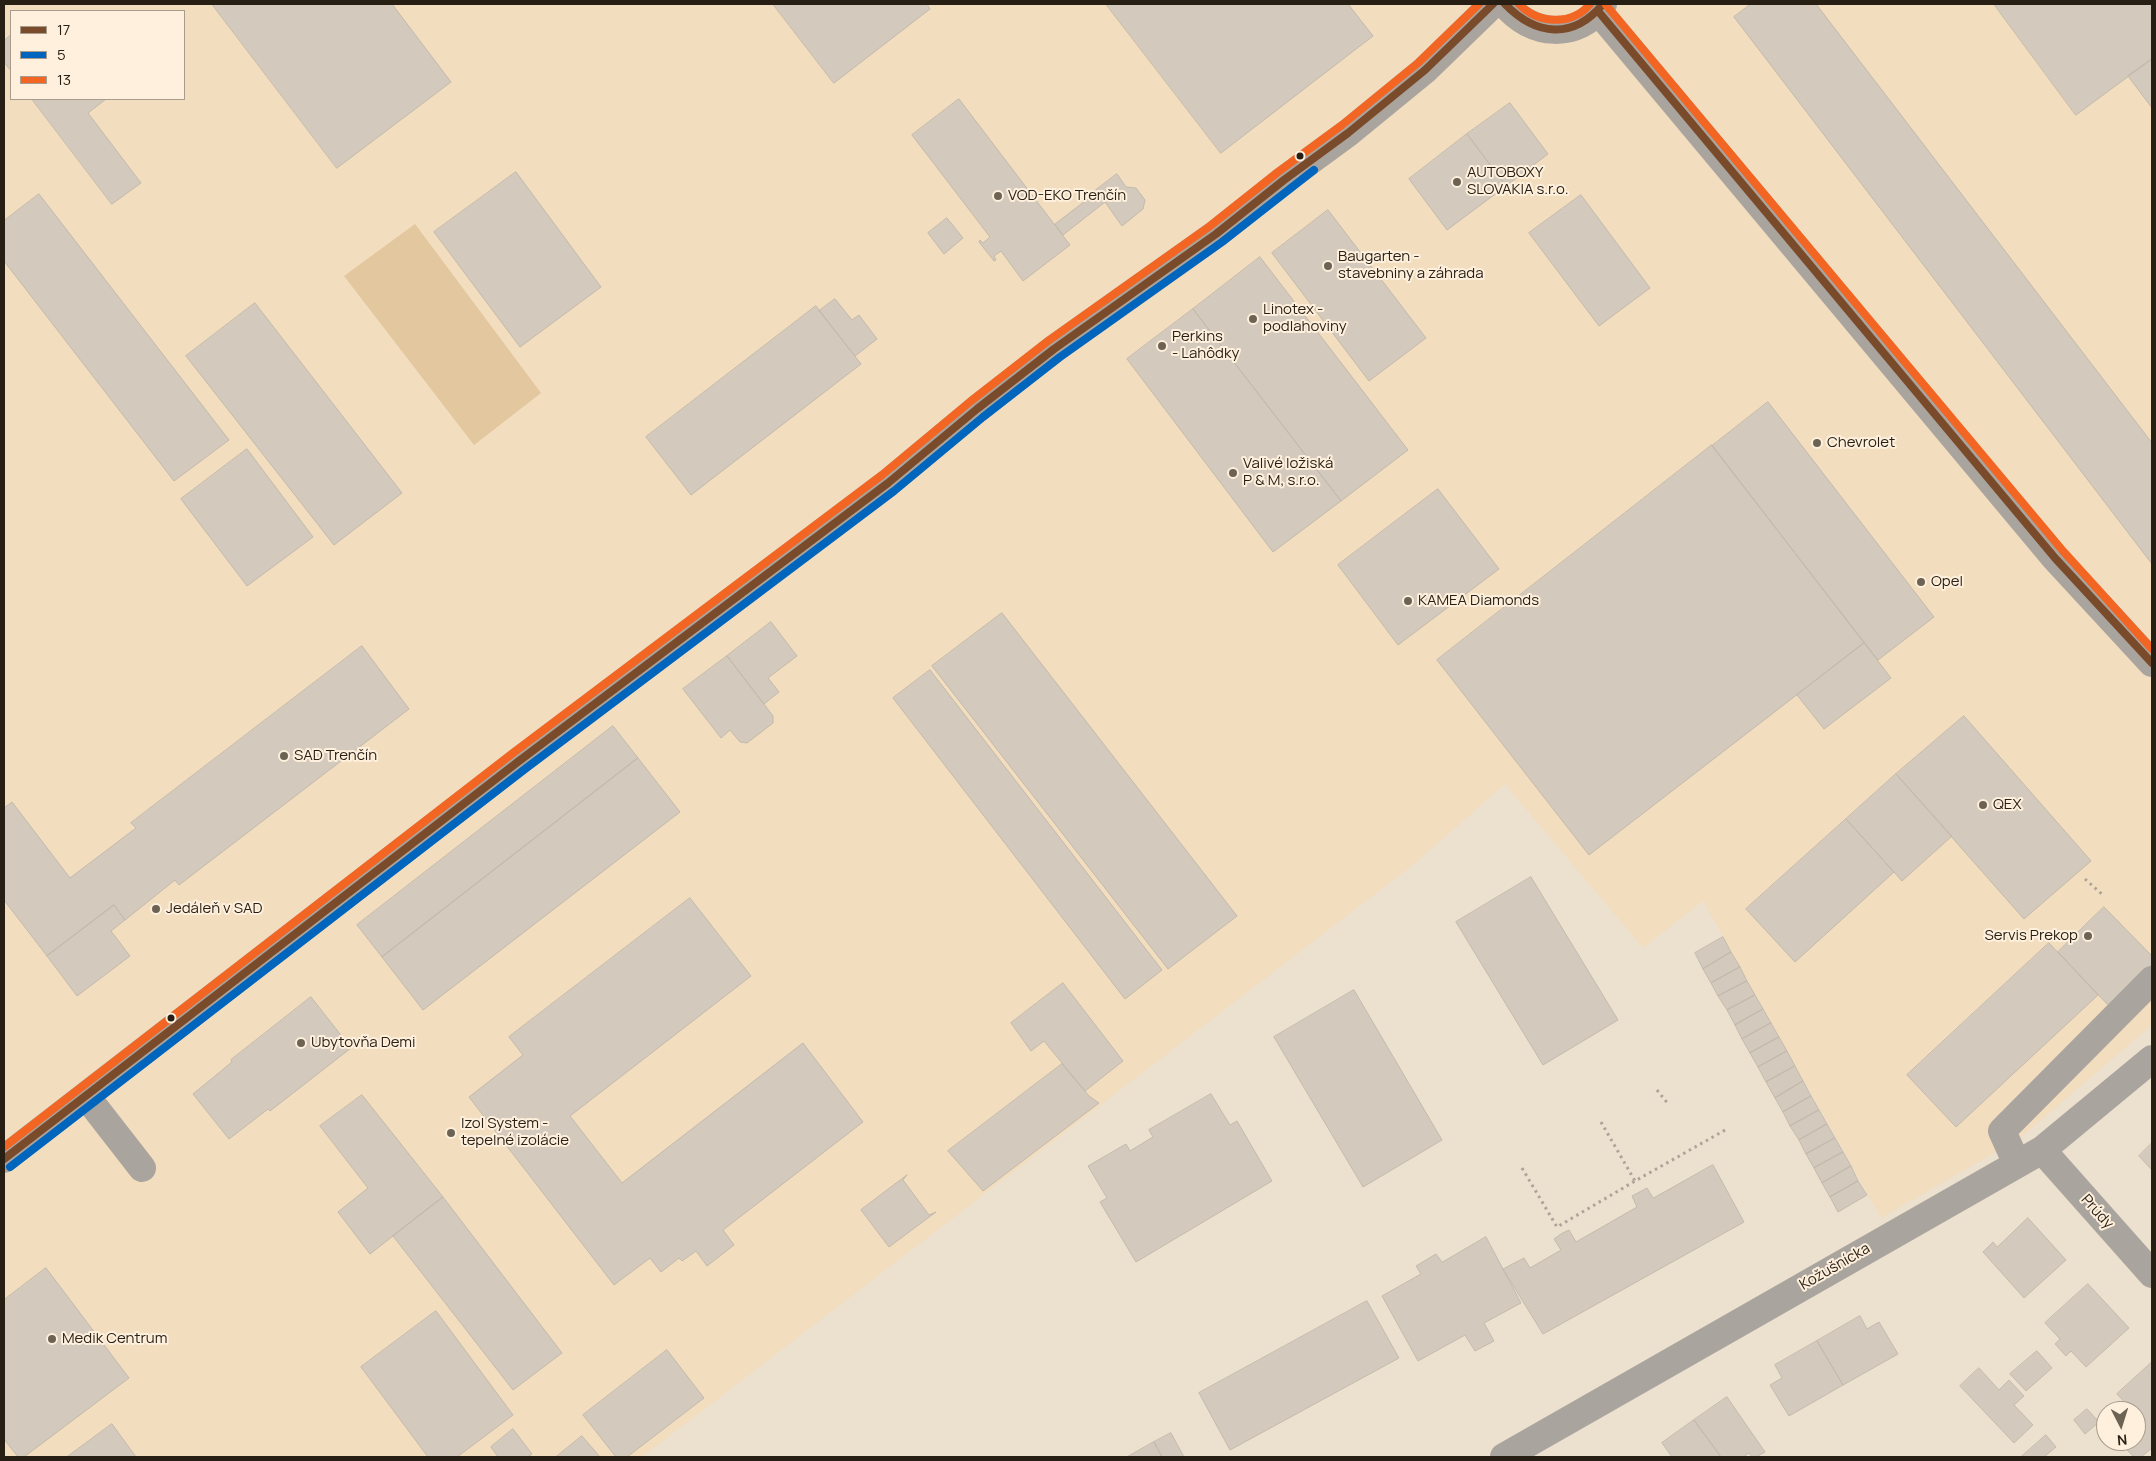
<!DOCTYPE html>
<html>
<head>
<meta charset="utf-8">
<style>
	body { margin:0 }
	#map { position:relative; width:2156px; height:1461px; overflow:hidden; background:#ece0ce; font-family:Manrope,sans-serif }
	canvas { display:block }
	.frame { position:absolute; inset:0; border:5px solid #271f13; pointer-events:none }
	.legend { position:absolute; left:10px; top:10px; width:175px; height:90px; box-sizing:border-box; background:#fef0dd; border:1px solid #a89c8c; margin:0; padding:6px 9px; list-style:none; font-size:15px; color:#271f13 }
	.legend li { display:flex; align-items:center; gap:10px; height:25px }
	.legend b { width:25px; border:1px solid #a89c8c }
	.north { position:absolute; left:2096px; top:1401px; width:50px; height:50px; box-sizing:border-box; background:#fef0dd; border:1px solid #a89c8c; border-radius:50%; rotate:175deg; font-size:14px; font-weight:700; line-height:20px; text-align:center; color:#271f13 }
	.north::after { content:''; display:block; margin:auto; width:18px; height:22px; background:#6c6354; clip-path:polygon(50% 0,100% 100%,50% 72%,0 100%) }
</style>
</head>
<body>
<div id="map">
<canvas width="2156" height="1461"></canvas>
<div class="frame"></div>
<ul class="legend">
<li><b style="height:6px;background:#7a4b2a"></b>17</li>
<li><b style="height:6px;background:#0065bd"></b>5</li>
<li><b style="height:6px;background:#f26522"></b>13</li>
</ul>
<div class="north">N</div>
</div>
<script>
const context = document.querySelector('canvas').getContext('2d');
context.lineJoin = 'round';
function paint(path, color) { context.fillStyle = color; context.fill(path, 'evenodd'); }
function trace(path, color, width, dash) { context.strokeStyle = color; context.lineWidth = width; context.lineCap = dash ? 'butt' : 'round'; context.setLineDash(dash || []); context.stroke(path); }
function label(font, color, halo, rows, align = 'center') {
  context.font = font + ' Manrope,sans-serif'; context.lineWidth = 4; context.setLineDash([]); context.textBaseline = 'middle'; context.strokeStyle = halo; context.fillStyle = color; for (const [text, x, y, turn = 0] of rows) {
    context.save(); context.translate(x, y); context.rotate((+turn || 0) * Math.PI / 180); context.textAlign = isNaN(turn) ? turn : align; if (halo) context.strokeText(text, 0, 0); context.fillText(text, 0, 0); context.restore();
  }
}
paint(new Path2D(`
	M4,4H2152V1025L2020,1138L1881,1218L1703,901L1643,948L1505,784L1414,864L642,1457H4ZM11,11H184V99H11Z`), '#f2ddbf');
paint(new Path2D(`
	M415,224L541,393L474,445L344,276Z`), '#e3c79e');
const building = new Path2D(`
	M212,4H392L451,82L337,168Z
	M773,4H927L930,9L834,83Z
	M1106,4H1348L1373,36L1221,153Z
	M1751,4H1816L2152,443V564L1734,17Z
	M1994,4H2152V59L2076,115Z
	M11,35V71L4,62V41Z
	M2152,59V108L2128,76Z
	M32,99H106L88,113L141,183L112,204Z
	M959,99L1070,245L1023,281L1001,251L994,256L996,260L994,261L979,242L980,240L983,243L990,237L912,135Z
	M1510,103L1548,154L1506,186L1467,134Z
	M1467,134L1506,186L1447,230L1409,179Z
	M516,172L601,287L520,347L434,232Z
	M1117,174L1126,187L1136,188L1145,200L1143,209L1122,226L1105,202L1063,235L1055,224L1097,192L1096,190Z
	M39,194L229,440L174,481L4,261V221Z
	M1581,195L1650,288L1599,326L1529,233Z
	M1328,210L1426,338L1369,381L1272,253Z
	M947,218L963,238L944,254L928,233Z
	M1260,257L1408,450L1341,501L1193,309Z
	M835,299L852,320L859,315L877,339L855,356L819,311Z
	M255,303L402,493L334,545L186,356Z
	M816,306L861,364L691,495L646,437Z
	M1193,309L1341,501L1273,552L1127,359Z
	M1768,402L1934,617L1878,660L1712,446Z
	M1712,445L1864,643L1589,855L1437,660Z
	M247,449L313,537L247,586L181,499Z
	M1438,489L1499,569L1398,645L1338,565Z
	M1002,613L1237,916L1168,969L932,666Z
	M771,622L797,656L768,678L779,692L764,704L727,656Z
	M1864,643L1891,678L1824,729L1797,695Z
	M362,646L409,709L179,885L175,880L125,920L114,905L47,956L4,900V808L12,802L70,878L136,828L131,823Z
	M727,656L773,716V723L747,743L740,742L730,730L721,738L683,689Z
	M930,670L1162,970L1125,999L893,698Z
	M1964,716L2091,861L2024,919L1896,774Z
	M613,726L638,758L382,957L357,925Z
	M638,758L680,812L423,1010L382,957Z
	M1896,774L1952,836L1902,881L1846,819Z
	M1846,819L1894,872L1795,962L1746,909Z
	M1531,877L1618,1020L1543,1065L1456,922Z
	M690,898L751,976L570,1116L622,1183L803,1043L863,1122L723,1230L734,1245L707,1266L696,1251L682,1261L679,1258L661,1272L650,1258L614,1285L469,1097L523,1055L509,1037Z
	M114,905L125,920L111,931L130,956L77,996L47,956Z
	M2104,907L2152,956V964L2109,1006L2058,952Z
	M1723,937L1731,952L1703,969L1695,953Z
	M2049,943L2098,995L1956,1127L1907,1075Z
	M1731,952L1740,967L1711,983L1703,969Z
	M1740,967L1747,981L1718,996L1711,983Z
	M1747,981L1755,995L1727,1010L1718,996Z
	M1063,983L1123,1061L1085,1091L1044,1041L1031,1051L1011,1023Z
	M1354,990L1442,1140L1363,1187L1274,1037Z
	M1755,995L1763,1009L1735,1025L1727,1010Z
	M311,997L351,1048L270,1111L268,1109L229,1139L193,1094L232,1062L231,1060Z
	M1763,1009L1771,1023L1742,1039L1735,1025Z
	M1771,1023L1779,1037L1750,1053L1742,1039Z
	M1779,1037L1787,1051L1758,1067L1750,1053Z
	M1787,1051L1795,1066L1766,1082L1758,1067Z
	M1062,1064L1089,1096L1099,1103L983,1191L948,1151Z
	M1795,1066L1803,1081L1775,1098L1766,1082Z
	M1803,1081L1811,1096L1783,1112L1775,1098Z
	M1211,1094L1230,1125L1237,1121L1272,1181L1136,1262L1100,1202L1107,1198L1088,1166L1126,1144L1130,1151L1153,1137L1149,1130Z
	M362,1095L443,1197L370,1254L338,1212L368,1188L320,1126Z
	M1811,1096L1819,1110L1790,1126L1783,1112Z
	M1819,1110L1827,1124L1799,1140L1790,1126Z
	M1827,1124L1835,1138L1806,1154L1799,1140Z
	M1835,1138L1843,1152L1814,1168L1806,1154Z
	M2151,1144L2152,1145V1170L2139,1156Z
	M1843,1152L1851,1166L1822,1183L1814,1168Z
	M1713,1165L1744,1222L1543,1334L1503,1269L1524,1258L1530,1268L1561,1250L1554,1239L1561,1234L1569,1230L1576,1242L1637,1207L1632,1196L1647,1188L1653,1198Z
	M1851,1166L1858,1181L1830,1197L1822,1183Z
	M907,1175L903,1180L929,1215L936,1212L889,1247L861,1210Z
	M1858,1181L1867,1195L1838,1212L1830,1197Z
	M443,1197L562,1353L513,1390L393,1236Z
	M2028,1218L2066,1260L2024,1298L1983,1252L1993,1242L1997,1247Z
	M1486,1237L1521,1303L1484,1323L1494,1341L1475,1351L1465,1335L1418,1361L1382,1296L1421,1274L1416,1266L1436,1254L1442,1262Z
	M46,1268L129,1378L24,1457H18L4,1439V1300Z
	M2088,1284L2129,1328L2086,1367L2071,1351L2066,1356L2055,1344L2060,1339L2045,1323Z
	M1367,1301L1399,1358L1230,1450L1199,1393Z
	M436,1311L513,1415L457,1457H428L361,1367Z
	M1860,1316L1867,1329L1879,1322L1898,1354L1843,1385L1817,1341Z
	M1817,1341L1843,1385L1789,1416L1770,1385L1782,1378L1775,1365Z
	M667,1350L704,1398L627,1457H616L583,1415Z
	M2037,1351L2052,1368L2026,1391L2010,1374Z
	M2152,1362V1448L2141,1457H2134L2127,1450L2143,1436L2136,1428V1411H2127L2130,1408L2117,1394Z
	M1979,1368L1999,1390L2009,1380L2024,1396L2014,1405L2033,1425L2014,1443L1960,1386Z
	M1727,1397L1765,1452L1756,1457H1752L1749,1453L1743,1457H1721L1694,1420Z
	M2087,1409L2099,1422L2085,1434L2074,1420Z
	M1694,1420L1721,1457H1672L1662,1443Z
	M112,1424L136,1457H67Z
	M513,1429L532,1454L527,1457H498L491,1447Z
	M1171,1433L1184,1457H1162L1154,1442Z
	M2046,1435L2056,1447L2044,1457H2021Z
	M582,1436L600,1457H556Z
	M1154,1442L1162,1457H1127Z`);
paint(building, '#d3c9bc');
trace(building, '#c3baac', 1);
trace(new Path2D(`
	M2085,879L2104,896
	M1657,1090L1669,1105
	M1601,1122L1635,1181L1727,1129
	M1522,1168L1557,1227L1635,1181`), '#aba49b', 3, [2.5, 4]);
trace(new Path2D(`
	M1505,4C1530,36 1579,41 1603,4
	M1598,11L2055,558L2152,663
	M86,1096L142,1168
	M2042,1150L2152,1274
	M4,1159L519,761L888,483L977,409L1054,349L1216,234L1284,180L1348,133L1425,70L1493,4
	M2017,1164L2002,1131L2152,980
	M1504,1457L2042,1150L2152,1059`), '#aaa49e', 28);
trace(new Path2D(`
	M1505,4C1536,36 1573,40 1603,4
	M1598,11L2055,558L2152,663
	M4,1159L519,761L888,483L977,409L1054,349L1216,234L1284,180L1348,133L1425,70L1493,4`), '#7a4b2a', 8);
trace(new Path2D(`
	M10,1167L525,769L894,491L983,417L1060,357L1222,242L1314,170`), '#0065bd', 8);
trace(new Path2D(`
	M1519,4C1538,24 1572,26 1590,4
	M1606,5L2063,551L2152,649
	M4,1147L513,753L882,475L971,401L1048,341L1210,226L1278,172L1342,125L1418,63L1479,4`), '#f26522', 8);
for (const [x, y, r, color] of [
	[1300,156,4.5,"#271f13"],
	[1457,182,5,"#6c6354"],
	[998,196,5,"#6c6354"],
	[1328,266,5,"#6c6354"],
	[1253,319,5,"#6c6354"],
	[1162,346,5,"#6c6354"],
	[1817,443,5,"#6c6354"],
	[1233,473,5,"#6c6354"],
	[1921,582,5,"#6c6354"],
	[1408,601,5,"#6c6354"],
	[284,756,5,"#6c6354"],
	[1983,805,5,"#6c6354"],
	[156,909,5,"#6c6354"],
	[2088,936,5,"#6c6354"],
	[171,1018,4.5,"#271f13"],
	[301,1043,5,"#6c6354"],
	[451,1133,5,"#6c6354"],
	[52,1339,5,"#6c6354"]
]) { const dot = new Path2D(); dot.arc(x, y, r, 0, 2 * Math.PI); context.fillStyle = color; context.fill(dot); trace(dot, '#fef0dd', 2); }
label('15px', '#271f13', '#fef0dd', [
	["AUTOBOXY",1467,173],
	["SLOVAKIA s.r.o.",1467,190],
	["VOD-EKO Trenčín",1008,196],
	["Baugarten -",1338,257],
	["stavebniny a záhrada",1338,274],
	["Linotex -",1263,310],
	["podlahoviny",1263,327],
	["Perkins",1172,337],
	["- Lahôdky",1172,354],
	["Chevrolet",1827,443],
	["Valivé ložiská",1243,464],
	["P & M, s.r.o.",1243,481],
	["Opel",1931,582],
	["KAMEA Diamonds",1418,601],
	["SAD Trenčín",294,756],
	["QEX",1993,805],
	["Jedáleň v SAD",166,909],
	["Servis Prekop",2078,936,"right"],
	["Ubytovňa Demi",311,1043],
	["Izol System -",461,1124],
	["tepelné izolácie",461,1141],
	["Medik Centrum",62,1339]
], 'left');
label('15px', '#271f13', '#fef0dd', [
	["Prúdy",2097,1212,48],
	["Kožušnícka",1835,1267,-30]
]);
</script>
</body>
</html>
